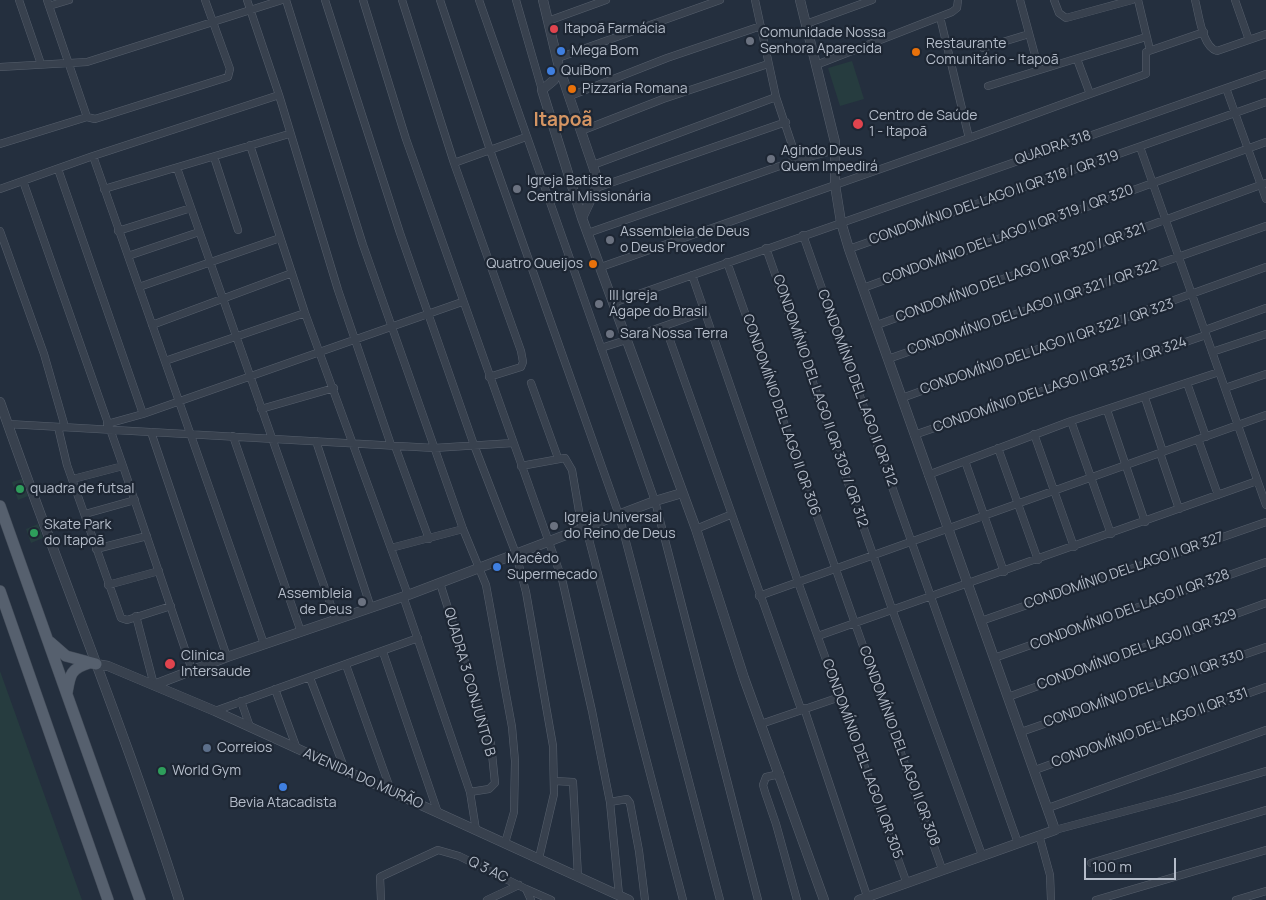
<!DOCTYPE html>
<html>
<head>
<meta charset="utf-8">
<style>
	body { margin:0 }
	#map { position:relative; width:1266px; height:900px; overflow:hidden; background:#242f3e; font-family:Manrope,sans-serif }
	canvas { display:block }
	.scale { position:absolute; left:1084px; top:858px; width:92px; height:22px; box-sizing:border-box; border:2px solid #b4bcc9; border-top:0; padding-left:6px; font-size:15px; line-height:18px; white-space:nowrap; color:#b4bcc9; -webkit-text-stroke:4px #1d2633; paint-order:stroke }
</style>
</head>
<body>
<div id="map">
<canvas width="1266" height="900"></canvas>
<div class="scale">100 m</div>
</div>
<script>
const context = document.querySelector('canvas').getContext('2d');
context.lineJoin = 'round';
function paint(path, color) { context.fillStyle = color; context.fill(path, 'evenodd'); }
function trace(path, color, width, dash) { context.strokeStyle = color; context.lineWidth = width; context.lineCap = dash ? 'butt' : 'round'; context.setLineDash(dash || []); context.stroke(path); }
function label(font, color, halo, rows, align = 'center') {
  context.font = font + ' Manrope,sans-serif'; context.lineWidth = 4.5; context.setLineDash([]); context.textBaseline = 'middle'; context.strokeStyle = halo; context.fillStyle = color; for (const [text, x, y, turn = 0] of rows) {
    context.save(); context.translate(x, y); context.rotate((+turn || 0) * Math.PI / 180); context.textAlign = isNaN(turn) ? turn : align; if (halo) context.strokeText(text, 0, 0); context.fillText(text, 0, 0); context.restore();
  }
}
paint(new Path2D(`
	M852,61L864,99L840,106L828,68Z
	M22,479L28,496L18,500L12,482Z
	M38,524L43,538L31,543L26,529Z
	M0,671L82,900H0Z`), '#263c3f');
const minor = new Path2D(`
	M19,0L41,64
	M47,0L87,117
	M247,0L279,95L338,290L391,445
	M286,0L363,245L463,529L486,585L512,727L515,761L514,812L505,843
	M325,0L400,233L474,445L516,554L526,592L553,746L554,794L539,858
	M363,0L406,139L562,579L592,711L610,802L619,895
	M402,0L454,163L521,351L523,362L521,367L489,377
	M440,0L490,150L619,515L720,900
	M479,0L655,501L758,900
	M516,0L542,90
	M755,0L776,97L797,160
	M1020,0L1039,70
	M1054,0L1059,13L1066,18L1132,0
	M1138,0L1150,50
	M1195,0C1199,14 1202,47 1217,51L1266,34
	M1235,0L1249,40
	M49,6L69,0
	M548,21L606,0
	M806,24L872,0
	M983,48L1029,34
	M558,58L720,0
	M1077,59L1090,94L1146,74V52L1204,32
	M816,65L952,12L957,8L958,0
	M0,67L87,62L282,0
	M988,86L1146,37
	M1226,88L1266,199
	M570,96L667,58L761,26
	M87,117L95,119L228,77L230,69L205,0
	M581,131L663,99L768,64
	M969,138L1090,94
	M0,144L87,117
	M250,145L305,313L408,595
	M1140,147L1266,505
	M93,156L264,644
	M214,157L238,230
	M454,163L526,137
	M593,165L776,97
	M177,168L336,620
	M58,169L143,414
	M23,181L123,466L192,670
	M596,188L786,122
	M0,189L93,156L279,95
	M104,189L289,134
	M0,231L44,354L65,427
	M118,231L191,208
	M588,233L797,160L836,150
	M803,235L1018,843
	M766,248L892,609L982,855
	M849,249L1266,102
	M128,256L199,232
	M727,262L942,869
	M601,267L969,138L940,17
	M692,275L798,582L906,881
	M139,287L280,238
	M863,288L1266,142
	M613,303L1266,74
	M152,325L292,273
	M877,325L1266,183
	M665,326L801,709
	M1205,330L1266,308
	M650,331L704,312
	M601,348L626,340
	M1212,352L1266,334
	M888,359L1266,226
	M165,361L305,313
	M531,383L558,458
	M1187,383L1206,437
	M1225,388L1266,374
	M902,398L1266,267
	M1145,398L1163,452
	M261,409L334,388
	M1107,410L1145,522
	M1071,421L1111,534
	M8,424L434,448L513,443
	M107,424L143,414L462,302
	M58,427L67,465L121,618L127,620L171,606
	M151,432L227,657
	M1034,434L1074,547
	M914,435L1206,335
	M233,436L301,632
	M1198,439L1218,495
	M316,441L371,608
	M395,446L429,539
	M998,448L1038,560
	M1160,453L1179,509
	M965,461L1004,572
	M521,466L565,458L572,470L582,529
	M928,475L1071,421L1219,372
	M73,479L123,466
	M85,514L135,500
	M586,528L683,900
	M696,529L730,515
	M391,548L463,529
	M96,549L147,536
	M440,583L491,744L495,783L489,789L470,792
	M108,585L159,571
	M403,596L470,792L476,830
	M759,596L1266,415
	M136,616L154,685
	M981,621L1266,522
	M818,636L1257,481
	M383,652L438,813
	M994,658L1266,562
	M346,665L391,791
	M310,678L345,770
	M275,689L297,749
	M1008,697L1266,603
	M241,701L250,727
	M804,708L867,896
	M215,711L418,638
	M761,724L840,697
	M1021,732L1266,647
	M1035,770L1266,687
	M780,774L766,777L763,785L765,792L776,824L797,900
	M555,781L573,782L578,877
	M610,802L627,799L630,803L639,851L645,900
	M1048,808L1266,730
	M1055,830L1175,798L1266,771
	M1039,835L1050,875L1051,900
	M1091,863L1266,810
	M526,889L551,900
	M381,900L380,877L438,850L459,856L526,889L531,900
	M487,900L519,885
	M1096,900L1266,850
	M1236,900L1266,891`);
const tertiary = new Path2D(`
	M543,0L559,67L597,178L596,188L582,218
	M800,0L835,142V185L841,222L849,249L1055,830L859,900
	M559,67L554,80L542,90L582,218L696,529L744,678L824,900
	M0,402C58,569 126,732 179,900
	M96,664L108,666L215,711L629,900
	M154,685L227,657L408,595L655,501L682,493`);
const primary = new Path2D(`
	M0,506L140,900
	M0,591L108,900
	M50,642L66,656L96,664
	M67,693C70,675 70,669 89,663`);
trace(minor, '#565f6c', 8);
trace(tertiary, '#565f6c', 10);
trace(primary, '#414a57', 12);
trace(minor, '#38414e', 7);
trace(tertiary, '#38414e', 9);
trace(primary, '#56606e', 11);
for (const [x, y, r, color] of [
	[554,29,5,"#e0444e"],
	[750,41,5,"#6b7280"],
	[561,51,5,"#3f7fe0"],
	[916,52,5,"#e8710a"],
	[551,71,5,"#3f7fe0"],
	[572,89,5,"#e8710a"],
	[858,124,6,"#e0444e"],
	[771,159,5,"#6b7280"],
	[517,189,5,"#6b7280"],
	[610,240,5,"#6b7280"],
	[593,264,5,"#e8710a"],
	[599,304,5,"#6b7280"],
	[610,334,5,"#6b7280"],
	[20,489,5,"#2e9e5b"],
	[554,526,5,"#6b7280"],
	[34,533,5,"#2e9e5b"],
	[497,567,5,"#3f7fe0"],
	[362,602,5,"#6b7280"],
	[170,664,6,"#e0444e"],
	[207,748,5,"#5c6f8a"],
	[162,771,5,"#2e9e5b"],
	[283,787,5,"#3f7fe0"]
]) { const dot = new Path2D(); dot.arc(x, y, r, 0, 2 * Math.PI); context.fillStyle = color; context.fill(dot); trace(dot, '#1d2633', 2); }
label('14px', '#b4bcc9', '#1d2633', [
	["Itapoã Farmácia",564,29],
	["Comunidade Nossa",760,33],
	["Senhora Aparecida",760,49],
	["Restaurante",926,44],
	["Comunitário - Itapoã",926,60],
	["Mega Bom",571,51],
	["QuiBom",561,71],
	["Pizzaria Romana",582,89],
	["Centro de Saúde",869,116],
	["1 - Itapoã",869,132],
	["Agindo Deus",781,151],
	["Quem Impedirá",781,167],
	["Igreja Batista",527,181],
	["Central Missionária",527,197],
	["Assembleia de Deus",620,232],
	["o Deus Provedor",620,248],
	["Quatro Queijos",583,264,"right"],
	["III Igreja",609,296],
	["Ágape do Brasil",609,312],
	["Sara Nossa Terra",620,334],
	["quadra de futsal",30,489],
	["Igreja Universal",564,518],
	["do Reino de Deus",564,534],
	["Skate Park",44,525],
	["do Itapoã",44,541],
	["Macêdo",507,559],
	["Supermecado",507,575],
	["Assembleia",352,594,"right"],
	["de Deus",352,610,"right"],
	["Clinica",181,656],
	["Intersaude",181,672],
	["Correios",217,748],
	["World Gym",172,771],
	["Bevia Atacadista",283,803,"center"]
], 'left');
label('14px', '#b4bcc9', '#1d2633', [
	["QUADRA 318",1053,148,-19],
	["CONDOMÍNIO DEL LAGO II QR 318 / QR 319",994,198,-19],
	["CONDOMÍNIO DEL LAGO II QR 319 / QR 320",1008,235,-20],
	["CONDOMÍNIO DEL LAGO II QR 320 / QR 321",1021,273,-20],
	["CONDOMÍNIO DEL LAGO II QR 321 / QR 322",1033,308,-19],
	["CONDOMÍNIO DEL LAGO II QR 322 / QR 323",1047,347,-19],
	["CONDOMÍNIO DEL LAGO II QR 323 / QR 324",1060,385,-19],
	["CONDOMÍNIO DEL LAGO II QR 312",857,388,70],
	["CONDOMÍNIO DEL LAGO II QR 309 / QR 312",820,401,71],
	["CONDOMÍNIO DEL LAGO II QR 306",781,415,71],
	["CONDOMÍNIO DEL LAGO II QR 327",1124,571,-19],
	["CONDOMÍNIO DEL LAGO II QR 328",1130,610,-20],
	["CONDOMÍNIO DEL LAGO II QR 329",1137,650,-20],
	["QUADRA 3 CONJUNTO B",469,682,74],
	["CONDOMÍNIO DEL LAGO II QR 330",1144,689,-19],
	["CONDOMÍNIO DEL LAGO II QR 331",1150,728,-20],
	["CONDOMÍNIO DEL LAGO II QR 308",899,746,70],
	["CONDOMÍNIO DEL LAGO II QR 305",862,759,70],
	["AVENIDA DO MURÃO",363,779,24],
	["Q 3 AC",488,870,26]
]);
label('bold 19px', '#d59563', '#1d2633', [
	["Itapoã",563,121]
]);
</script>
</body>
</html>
